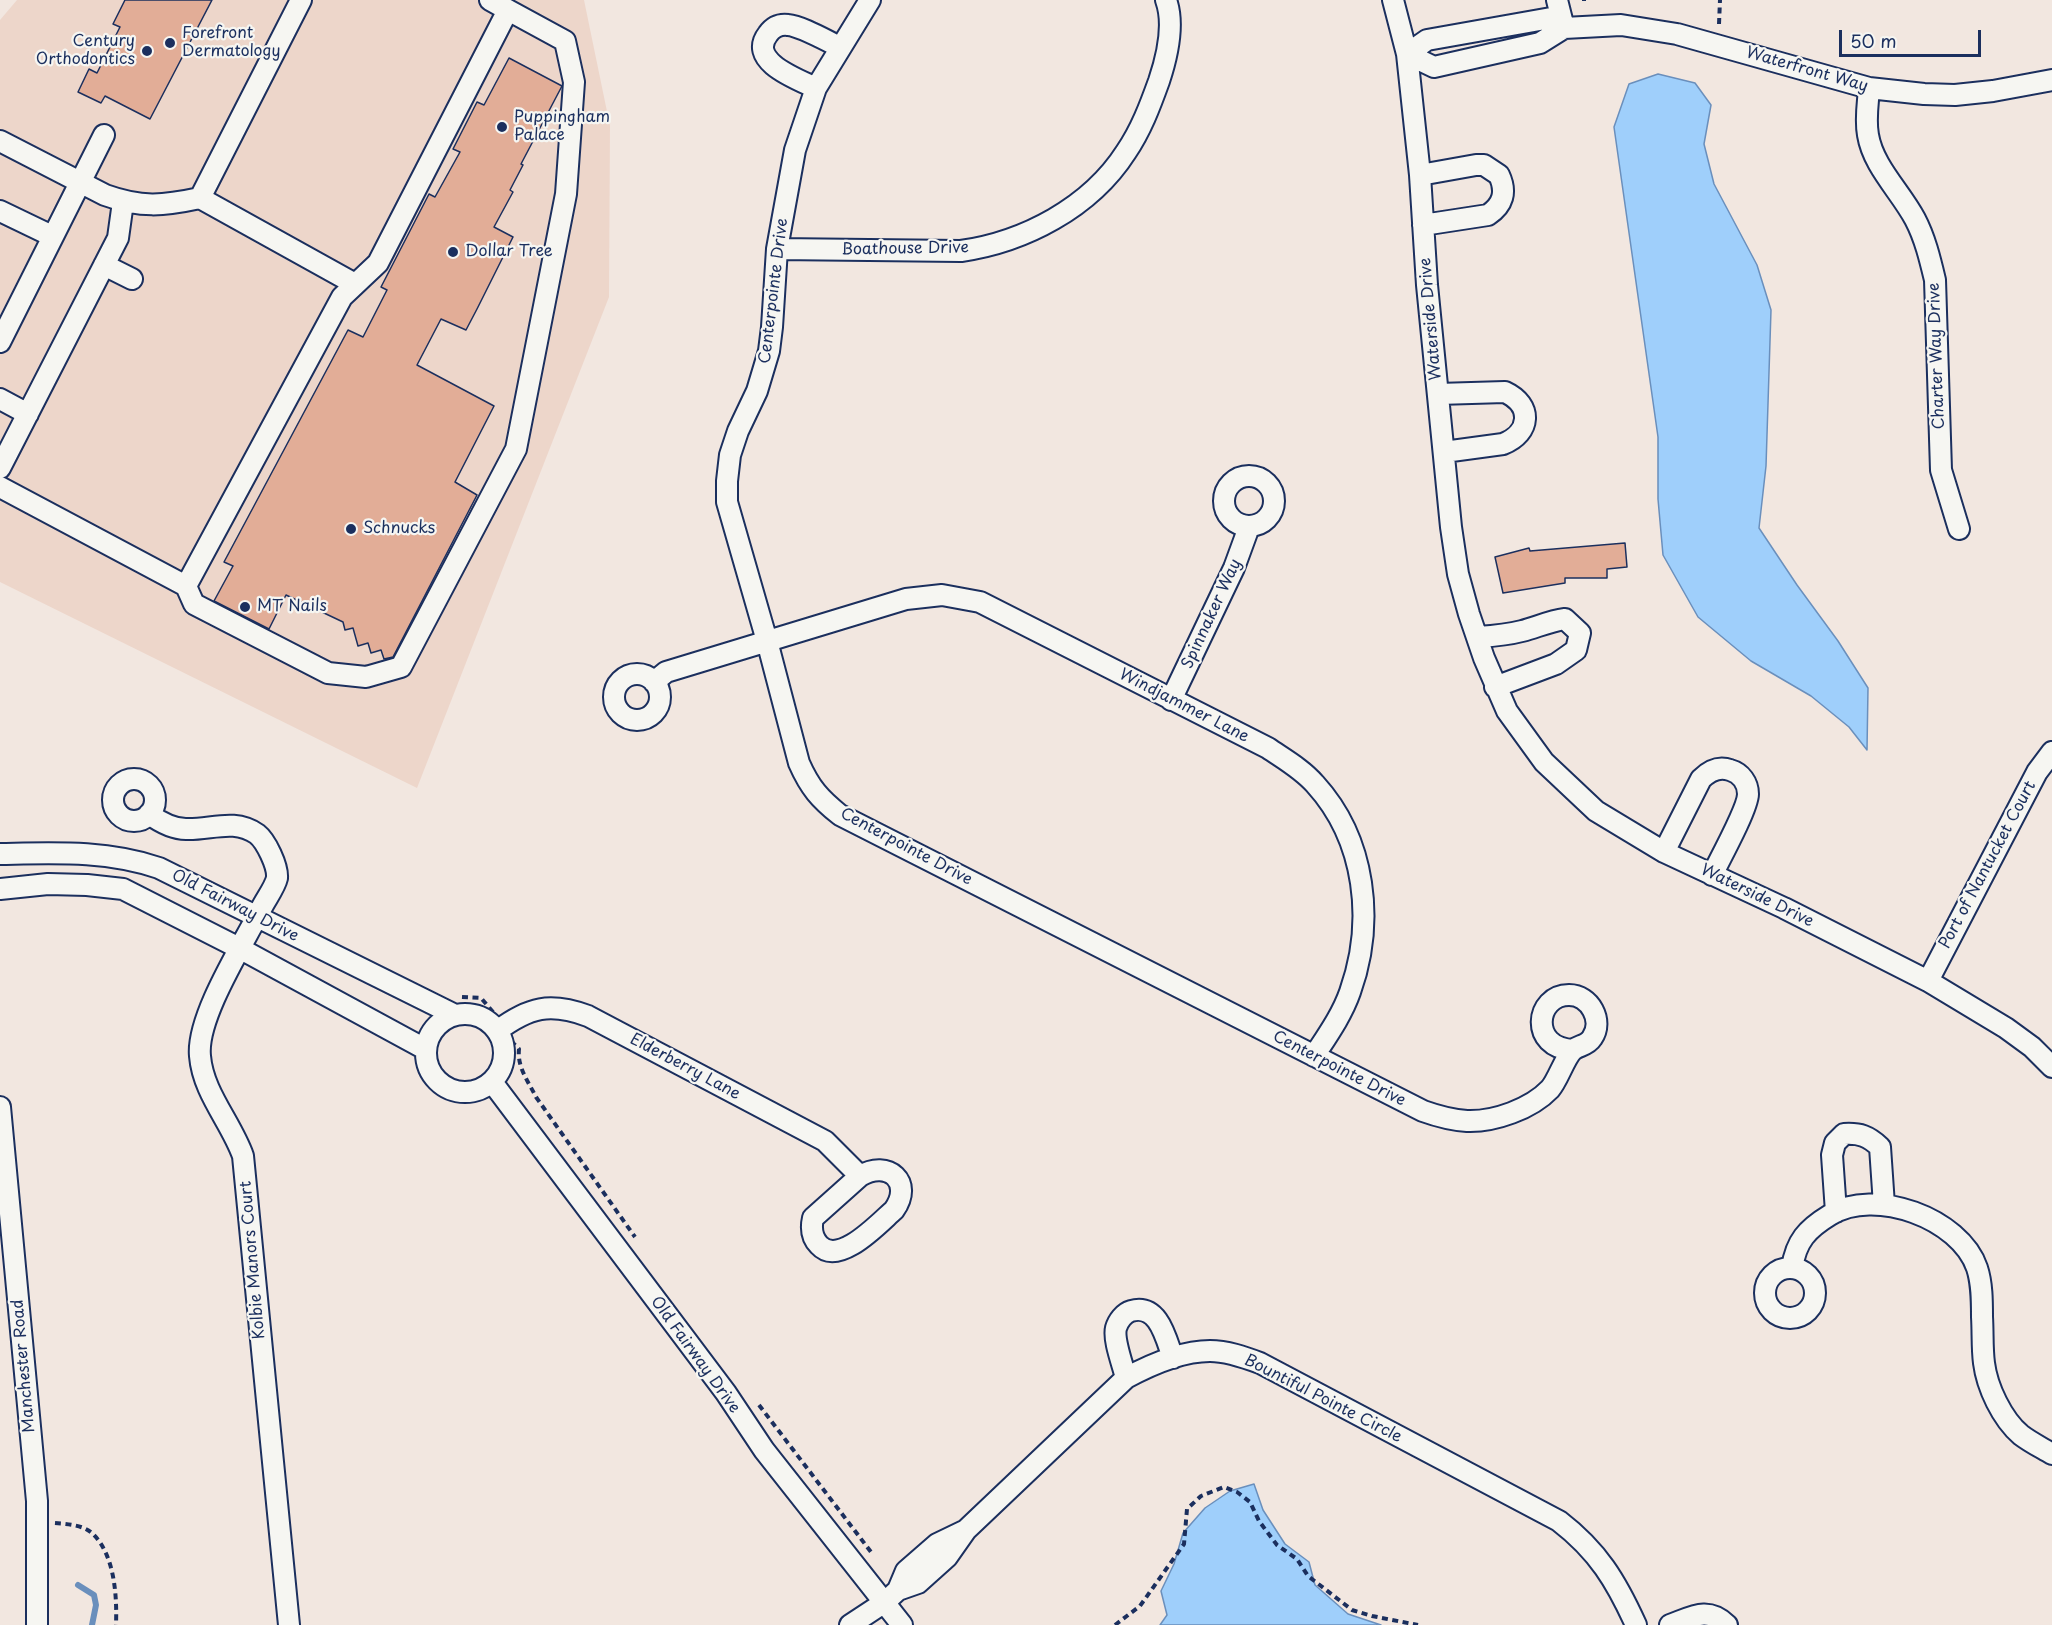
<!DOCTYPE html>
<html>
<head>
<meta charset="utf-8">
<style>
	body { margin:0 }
	#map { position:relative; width:2052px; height:1625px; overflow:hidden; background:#f2e7e0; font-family:"Playpen Sans",sans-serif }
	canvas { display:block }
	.scale { position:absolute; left:1839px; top:30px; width:142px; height:27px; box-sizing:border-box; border:3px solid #1b2f5e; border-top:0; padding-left:8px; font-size:18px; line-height:21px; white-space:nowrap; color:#1b2f5e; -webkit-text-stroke:4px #f6f6f2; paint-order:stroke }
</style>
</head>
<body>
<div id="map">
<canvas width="2052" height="1625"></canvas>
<div class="scale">50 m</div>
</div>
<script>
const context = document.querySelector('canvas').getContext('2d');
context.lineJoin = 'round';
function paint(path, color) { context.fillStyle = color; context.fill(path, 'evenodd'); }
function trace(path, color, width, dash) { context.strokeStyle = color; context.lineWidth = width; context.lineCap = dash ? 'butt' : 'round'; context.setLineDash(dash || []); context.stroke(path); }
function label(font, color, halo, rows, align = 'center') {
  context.font = font + ' "Playpen Sans",sans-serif'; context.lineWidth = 4.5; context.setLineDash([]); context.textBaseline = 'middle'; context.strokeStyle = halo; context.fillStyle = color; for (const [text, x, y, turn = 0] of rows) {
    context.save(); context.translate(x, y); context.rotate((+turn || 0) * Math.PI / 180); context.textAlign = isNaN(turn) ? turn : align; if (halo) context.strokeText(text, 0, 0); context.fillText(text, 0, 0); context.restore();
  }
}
paint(new Path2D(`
	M17,0H584L610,126L609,297L417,788L0,582V20Z`), '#edd6ca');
const water = new Path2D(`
	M1658,74L1695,83L1711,105L1704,144L1714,184L1757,265L1771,310L1766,466L1759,528L1797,585L1838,641L1868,688L1867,750L1849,727L1811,696L1751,661L1698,617L1663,555L1658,499V437L1614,127L1629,84Z
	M1254,1484L1263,1510L1285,1544L1309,1562L1315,1585L1348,1614L1381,1625H1160L1167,1615L1161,1591L1174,1564L1183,1533L1205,1508L1230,1491Z`);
paint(water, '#9fcffb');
trace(water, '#6a8fbc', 1.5);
trace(new Path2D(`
	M78,1585L94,1595L96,1605L92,1625`), '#6a8fbc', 6);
const building = new Path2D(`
	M125,0H212L150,119L105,96L101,103L78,92L89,69L97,73L120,27L113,24Z
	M509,58L562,86L521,164L523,165L510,190L513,192L494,227L513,237L477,309L466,330L441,319L417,365L494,406L455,482L477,495L393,657L384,659L381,650L371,653L368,643L358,646L353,628L345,630L343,622L286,595L269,629L214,601L233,566L224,562L348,330L363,337L387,290L381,287L429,194L435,197L460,152L453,149L477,102L484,105Z
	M1625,543L1627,567L1607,569V578H1565V583L1503,593L1495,557L1529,548L1530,551Z`);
paint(building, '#e2ad97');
trace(building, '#1b2f5e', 1.5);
const minor = new Path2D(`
	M870,0L816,88L795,150L777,249L772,327L769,351L757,391L738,431L730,455L727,481V502L767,641L799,763C810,788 820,799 840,815L1423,1111C1437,1116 1451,1120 1467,1121C1494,1122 1531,1109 1550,1089C1558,1080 1565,1057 1573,1050C1579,1045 1587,1046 1592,1038C1604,1021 1590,995 1569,995C1535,995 1529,1048 1573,1050
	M1393,0L1407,54L1420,175L1427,285L1451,527L1458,574L1469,614L1484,658L1507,711L1544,762L1596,811L1664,852L1784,908L1928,981L2006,1028L2032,1047L2052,1067
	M1557,0L1564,28
	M1564,28L1551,18L1427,40L1407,54L1434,67L1540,43L1564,28L1621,25L1677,34L1869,88L1924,94L1955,95L1993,91L2052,80
	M816,88C797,79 747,61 768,34C773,27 780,24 788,25C801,26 827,41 840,47
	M1869,88C1868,104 1865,119 1868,135C1873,166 1900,191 1915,219C1925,238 1930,259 1935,280L1941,470L1959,529
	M0,141L105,195C141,208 163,206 200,198L355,284
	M1420,175L1476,165H1484L1499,175C1507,192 1503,205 1488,215L1423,225
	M200,198L301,0
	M0,211L52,236
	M777,249L961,251C1024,242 1090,208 1126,152C1141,130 1150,106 1159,81C1167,57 1175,25 1166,0
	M104,265L132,279
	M0,342L104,135
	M1438,394L1505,392C1533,405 1531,433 1503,444L1444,452
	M0,399L28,414
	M0,468L118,238L123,202
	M1224 501a25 25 0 1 1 50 0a25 25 0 1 1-50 0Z
	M0,487L186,586L342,297L378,263L508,10L490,0
	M186,586L194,604L328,673L366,677L401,667L516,449L566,194L574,82L565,41L508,10
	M1478,637C1493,636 1507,635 1522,631C1537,627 1550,621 1565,619L1580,633L1576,650L1556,664L1495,687
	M614 697a23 23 0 1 1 46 0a23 23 0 1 1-46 0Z
	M654,682L666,672L906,599L942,595L980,602L1268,748C1284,759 1302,769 1315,784C1366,840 1375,922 1350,992C1342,1015 1327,1036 1314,1056
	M1171,700L1234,568L1249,527
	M113 800a21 21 0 1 1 42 0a21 21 0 1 1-42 0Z
	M149,814C160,822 172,829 186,829C211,830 234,818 257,834C266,841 278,866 277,878C275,887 266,899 262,907C244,943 196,1017 200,1056C203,1093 231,1122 243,1156L289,1625
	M1664,852L1701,779C1709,771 1719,766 1730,770C1741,773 1748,783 1748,794C1748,808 1720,859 1712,875
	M0,854C54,853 106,850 159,868L455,1015
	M0,889L48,884L87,885L123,889L239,948L425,1049
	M1928,981L2037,772L2052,752
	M426 1053a39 39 0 1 1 78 0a39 39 0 1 1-78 0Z
	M497,1031C529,1007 550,1002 588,1016L825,1141L860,1176L813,1218C811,1227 811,1237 819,1245C839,1267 879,1223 894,1210C914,1182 888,1159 860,1176
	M492,1082L726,1393L764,1450L902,1625
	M0,1107L37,1501V1625
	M1836,1212L1832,1155L1835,1143L1844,1134C1860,1133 1868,1136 1880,1147L1884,1205
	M1765 1293a25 25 0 1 1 50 0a25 25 0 1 1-50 0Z
	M1792,1268C1796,1241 1807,1229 1830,1215C1874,1187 1960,1218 1977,1268C1982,1283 1982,1301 1982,1317C1983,1332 1982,1348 1984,1363C1987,1387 2002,1419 2021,1435C2030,1442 2042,1448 2052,1454
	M1126,1378C1123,1365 1113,1340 1116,1328C1118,1321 1124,1313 1131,1311C1159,1303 1166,1339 1173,1358
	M898,1590L906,1571L937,1544L964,1531
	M850,1625L885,1602L898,1590L918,1583L947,1557L966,1530L1126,1378C1150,1365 1181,1351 1210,1351C1227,1351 1244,1357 1260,1363L1559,1521C1598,1551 1616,1581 1636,1625
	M1670,1625C1692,1617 1708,1606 1727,1625`);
trace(minor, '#1b2f5e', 24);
trace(new Path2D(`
	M1584,0V1
	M1719,24L1720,0
	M462,997L481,998L493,1012
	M511,1041L519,1049C517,1067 528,1081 536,1097L635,1237
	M759,1405L871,1552
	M55,1523C68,1524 85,1525 94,1535C115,1557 117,1597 116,1625
	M1115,1625L1140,1606L1184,1544L1187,1509L1201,1496L1224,1487L1237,1492L1250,1502L1259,1521L1277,1545L1297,1559L1308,1576L1352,1610L1372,1616L1418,1625`), '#1b2f5e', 4, [6, 4.5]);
trace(minor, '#f6f6f2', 20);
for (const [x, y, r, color] of [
	[170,43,6,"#1b2f5e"],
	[147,51,6,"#1b2f5e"],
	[502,127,6,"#1b2f5e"],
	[453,252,6,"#1b2f5e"],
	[351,529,6,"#1b2f5e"],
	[245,607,6,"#1b2f5e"]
]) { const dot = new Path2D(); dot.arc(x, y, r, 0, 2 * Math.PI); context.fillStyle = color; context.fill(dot); trace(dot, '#f6f6f2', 2); }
label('16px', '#1b2f5e', '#f6f6f2', [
	["Forefront",182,34],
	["Dermatology",182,52],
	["Century",135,42,"right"],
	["Orthodontics",135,60,"right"],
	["Puppingham",514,118],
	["Palace",514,136],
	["Dollar Tree",465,252],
	["Schnucks",363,529],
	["MT Nails",257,607]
], 'left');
label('16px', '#1b2f5e', '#f6f6f2', [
	["Waterfront Way",1807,70,16],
	["Boathouse Drive",905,249,-1],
	["Centerpointe Drive",774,291,-83],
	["Waterside Drive",1431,319,-95],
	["Charter Way Drive",1937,356,-92],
	["Spinnaker Way",1212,614,-65],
	["Windjammer Lane",1184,706,27],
	["Centerpointe Drive",906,847,28],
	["Port of Nantucket Court",1988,865,-62],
	["Waterside Drive",1757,896,26],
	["Old Fairway Drive",235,906,27],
	["Elderberry Lane",685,1067,28],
	["Centerpointe Drive",1339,1069,27],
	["Kolbie Manors Court",253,1260,-95],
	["Old Fairway Drive",695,1355,54],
	["Manchester Road",24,1366,-95],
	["Bountiful Pointe Circle",1323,1399,27]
]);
</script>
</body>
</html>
